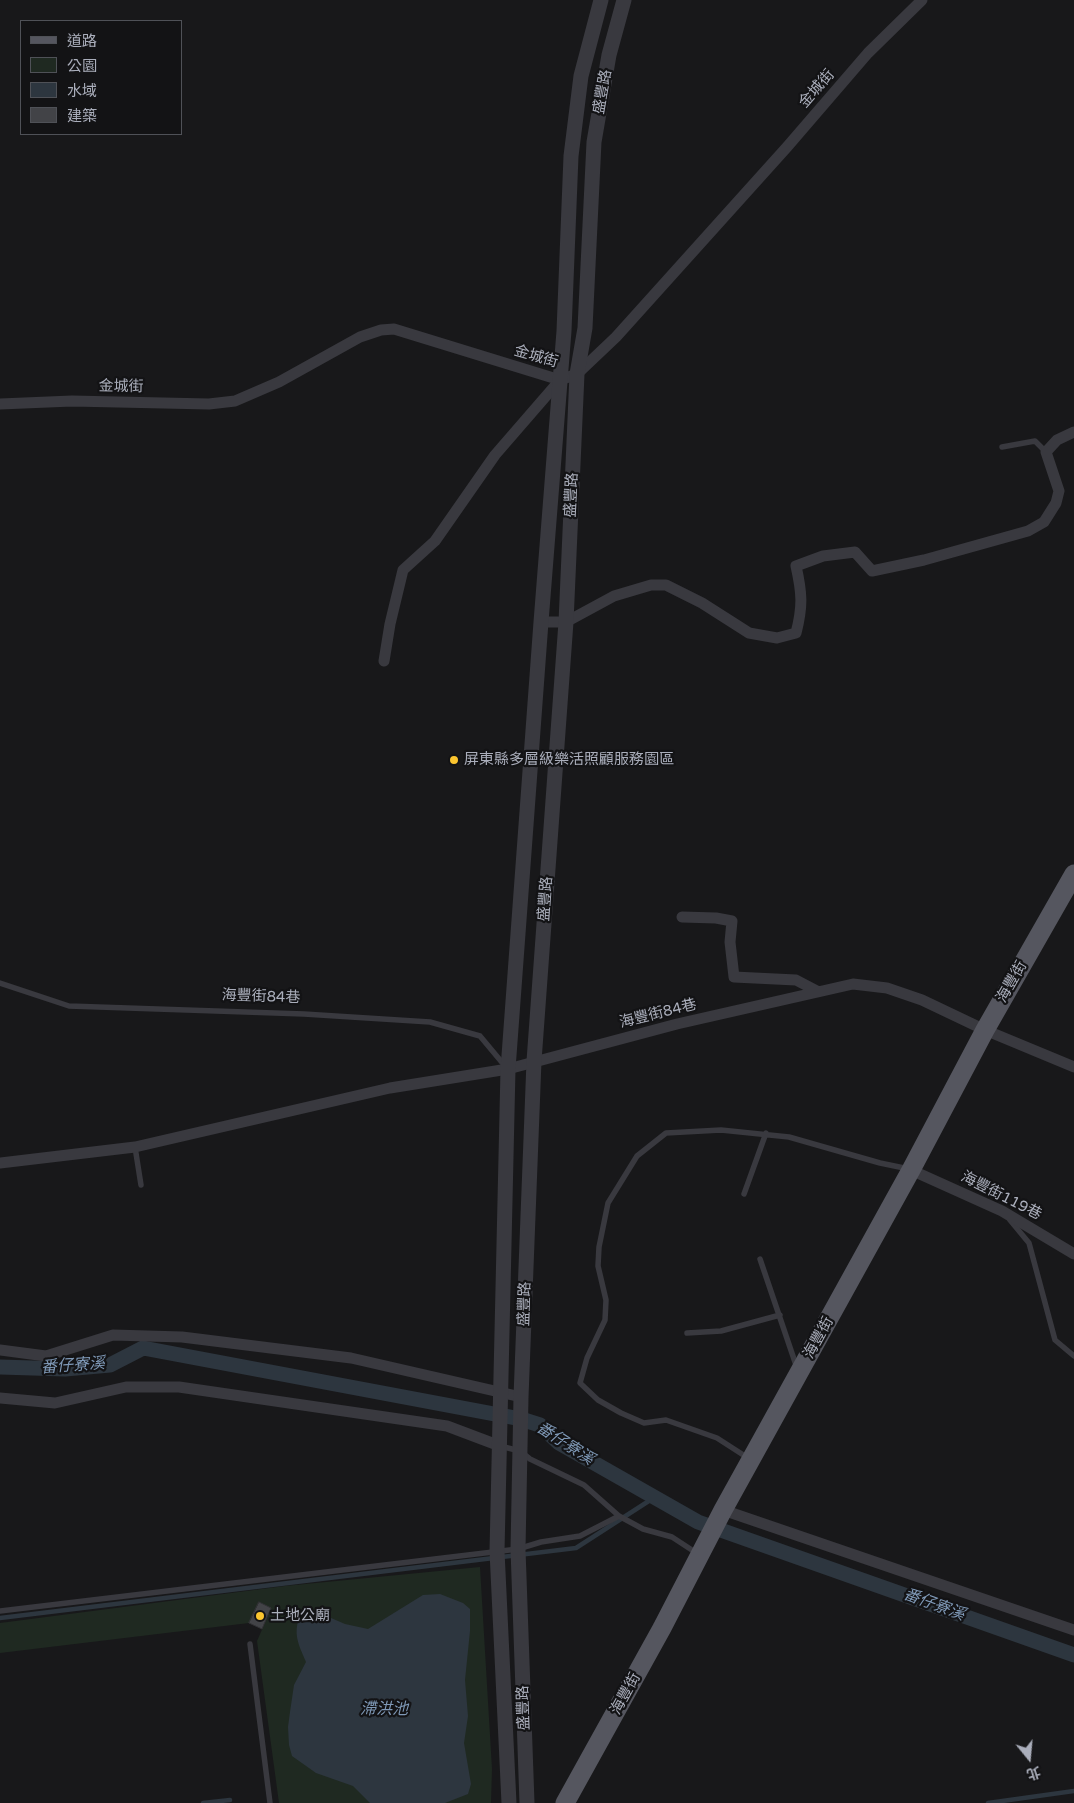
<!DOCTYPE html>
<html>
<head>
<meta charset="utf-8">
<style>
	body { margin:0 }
	#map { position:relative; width:1074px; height:1803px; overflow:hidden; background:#18181a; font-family:"Varela Round","Noto Sans TC",sans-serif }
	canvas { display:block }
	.legend { position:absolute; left:20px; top:20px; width:162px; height:115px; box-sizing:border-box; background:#131315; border:1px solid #4f5157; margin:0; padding:6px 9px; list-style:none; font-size:15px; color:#aaaebb }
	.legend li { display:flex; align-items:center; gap:10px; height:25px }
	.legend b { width:25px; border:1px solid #4f5157 }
	.north { position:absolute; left:1004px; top:1733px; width:50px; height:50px; -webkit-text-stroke:4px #131315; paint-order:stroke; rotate:163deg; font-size:14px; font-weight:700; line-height:20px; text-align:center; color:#aaaebb }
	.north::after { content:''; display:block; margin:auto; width:18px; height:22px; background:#aaaebb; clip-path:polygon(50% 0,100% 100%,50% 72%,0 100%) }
</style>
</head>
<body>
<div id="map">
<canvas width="1074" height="1803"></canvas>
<ul class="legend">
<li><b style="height:6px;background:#55565f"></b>道路</li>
<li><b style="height:14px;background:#1f2921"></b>公園</li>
<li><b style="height:14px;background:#2d363f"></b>水域</li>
<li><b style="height:14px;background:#424347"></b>建築</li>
</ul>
<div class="north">北</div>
</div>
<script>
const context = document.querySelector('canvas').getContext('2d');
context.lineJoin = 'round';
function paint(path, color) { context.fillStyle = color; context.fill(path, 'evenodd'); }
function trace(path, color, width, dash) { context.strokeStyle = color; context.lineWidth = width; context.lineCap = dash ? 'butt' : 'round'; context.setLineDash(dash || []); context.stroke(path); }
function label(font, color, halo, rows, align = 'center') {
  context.font = font + ' "Varela Round","Noto Sans TC",sans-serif'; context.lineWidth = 4.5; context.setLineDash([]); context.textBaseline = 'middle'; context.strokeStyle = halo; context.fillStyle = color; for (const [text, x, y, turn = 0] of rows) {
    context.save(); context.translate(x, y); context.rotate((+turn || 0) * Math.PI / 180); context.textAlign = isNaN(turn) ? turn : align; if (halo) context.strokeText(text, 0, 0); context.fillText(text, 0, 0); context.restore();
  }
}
paint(new Path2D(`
	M480,1567L492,1769L491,1803H279L257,1641L271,1609L259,1602L249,1623L0,1653V1623L285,1586Z`), '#1f2921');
paint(new Path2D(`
	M440,1594L463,1603L470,1609V1631L465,1680L468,1716L464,1743L471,1784L468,1794L445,1803H370L353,1786L316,1773L292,1756L289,1745L288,1727L290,1712L294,1685L306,1662C298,1643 293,1635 300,1614L310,1609L345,1624L368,1629L423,1595Z`), '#2d363f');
trace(new Path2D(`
	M0,1618L576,1548L655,1497
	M203,1803L230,1800
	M988,1803L1074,1791`), '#2d363f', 4.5);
trace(new Path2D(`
	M0,1367L65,1369L110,1365L143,1348L521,1419L540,1425L559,1443L698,1522L1074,1655`), '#2d363f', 15);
const building = new Path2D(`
	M259,1602L271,1608L262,1629L249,1623Z`);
paint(building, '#424347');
trace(building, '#323236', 1);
trace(new Path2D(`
	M1002,447L1035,441L1046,452
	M0,983L69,1006L304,1014L430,1022L480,1036L505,1066
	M135,1147L141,1185
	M744,1194L766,1133
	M1010,1220L1029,1243L1055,1340L1074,1356
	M760,1259L797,1368
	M687,1333L721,1331L780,1315
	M500,1446L520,1451L530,1459L584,1485L619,1516L643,1529L672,1537L698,1554
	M748,1458L717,1438L666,1420L644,1423L621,1413L598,1400L580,1383L587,1358L605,1320L606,1300L598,1266L599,1247L608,1203L637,1156L666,1133L721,1130L789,1137L880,1163L909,1169
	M0,1611L518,1549L541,1542L580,1536L619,1516
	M250,1644L270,1803`), '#39393f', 5.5);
trace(new Path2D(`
	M0,404L72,401L209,404L235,401L279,382L360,337L381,330L394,329L560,380L577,374L616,337L787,147L868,53L922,0
	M541,622H566L614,596L651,585H666L702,603L749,633L777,638L796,633C803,606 802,593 796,566L823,556L855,552L872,571L924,560L1028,531L1044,522L1056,503L1059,491L1046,452L1057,440L1074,432
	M384,661L390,624L403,570L435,541L495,455L560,380
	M682,917L716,918L732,921L730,942L734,977L796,980L817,991
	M0,1163L135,1147L390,1088L508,1069L677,1024L853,984L887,988L922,1000L985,1030L1074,1067
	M911,1170L1002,1211L1074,1254
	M0,1350L46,1356L113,1335L182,1337L351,1358L521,1397
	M0,1398L55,1403L126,1387H179L447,1426L500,1446
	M723,1510L1074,1630`), '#39393f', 11);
trace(new Path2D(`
	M509,1803L497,1551L508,1069L541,622L564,331L571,156L581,76L601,0
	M527,1803L518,1549L521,1397L534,1061L566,622L577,374L585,328L594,142L609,55L624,0`), '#39393f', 15);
trace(new Path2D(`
	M565,1803L662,1628L723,1510L911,1170L985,1030L1074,874`), '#55565f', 19);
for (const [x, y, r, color] of [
	[454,760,5,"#fbc52f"],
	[260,1616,5,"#fbc52f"]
]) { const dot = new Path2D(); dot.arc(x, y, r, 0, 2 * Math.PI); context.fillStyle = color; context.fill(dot); trace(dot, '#131315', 2); }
label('15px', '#aaaebb', '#131315', [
	["金城街",817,89,-49],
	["盛豐路",603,92,-80],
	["金城街",536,357,16],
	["金城街",121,387,1],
	["盛豐路",572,495,-87],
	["盛豐路",546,899,-86],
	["海豐街",1012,982,-60],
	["海豐街84巷",261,997,2],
	["海豐街84巷",658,1014,-14],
	["海豐街119巷",1001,1196,27],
	["盛豐路",525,1304,-88],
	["海豐街",819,1338,-61],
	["海豐街",626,1694,-61],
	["盛豐路",524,1708,-92]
]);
label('15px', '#aaaebb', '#131315', [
	["屏東縣多層級樂活照顧服務園區",464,760],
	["土地公廟",270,1616]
], 'left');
label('italic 16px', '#7f99b7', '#131315', [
	["番仔寮溪",73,1366,-4],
	["番仔寮溪",565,1444,33],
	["番仔寮溪",934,1605,20],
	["滯洪池",384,1710]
]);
</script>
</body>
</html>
